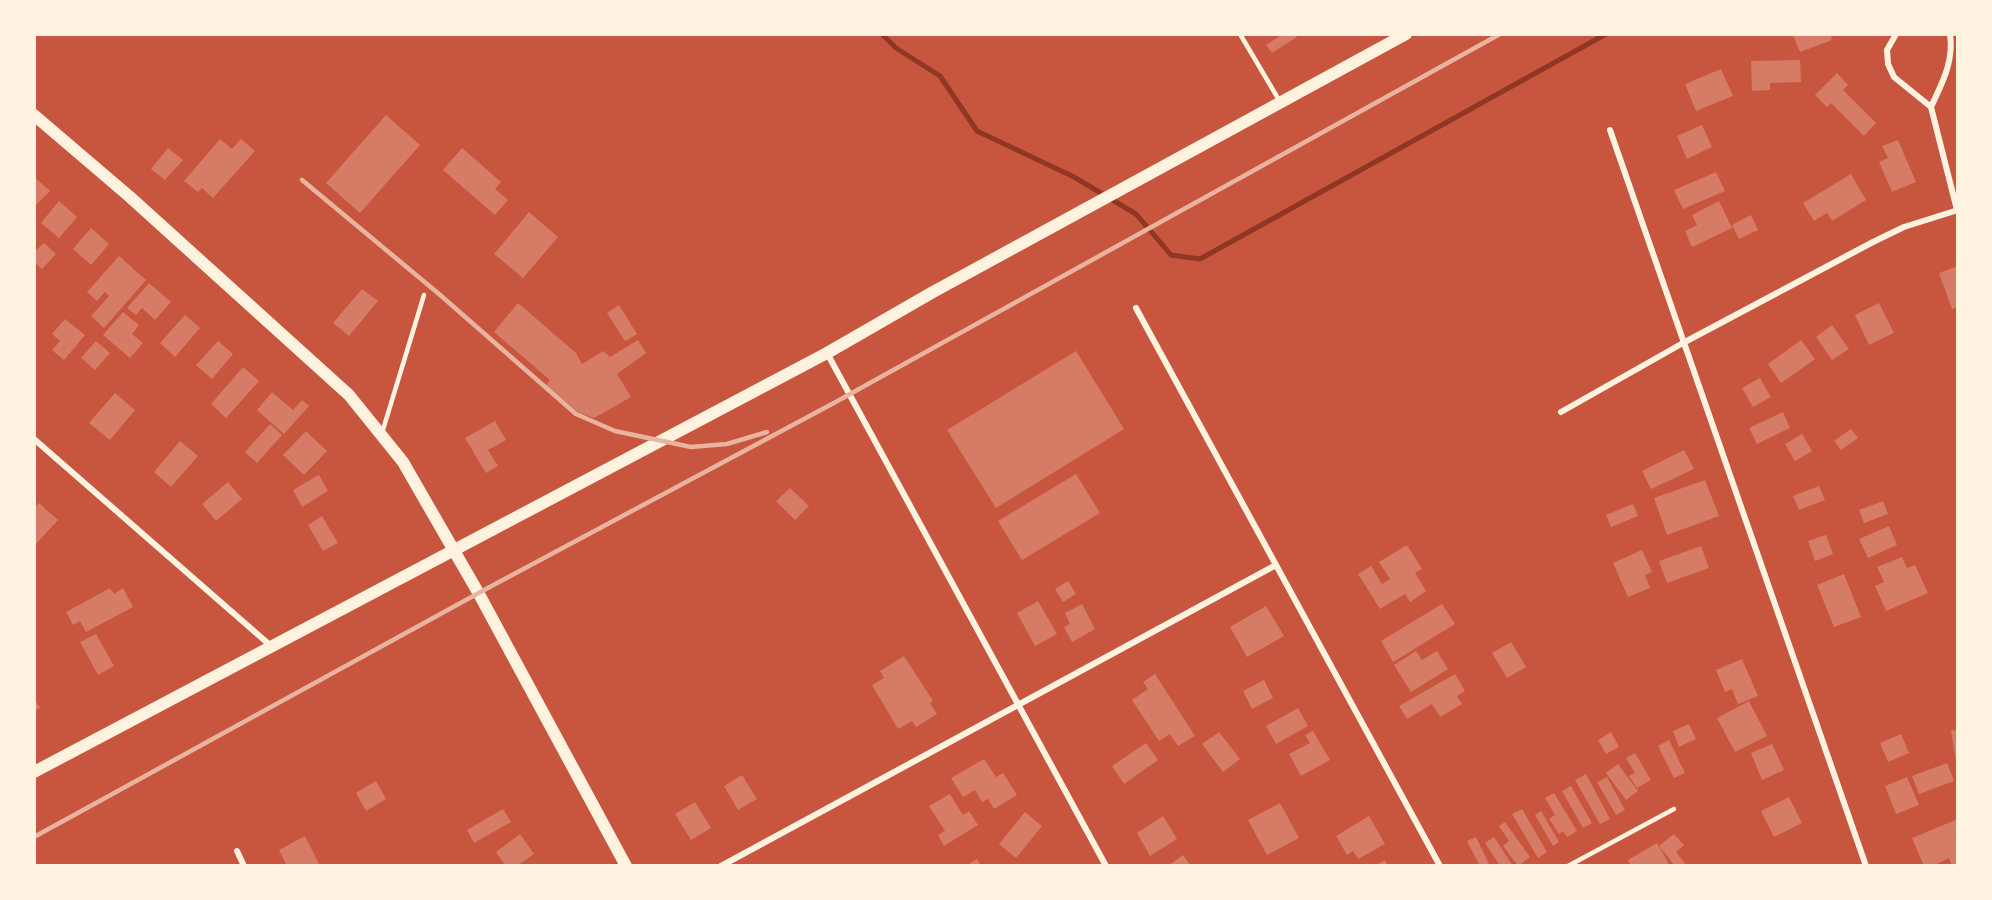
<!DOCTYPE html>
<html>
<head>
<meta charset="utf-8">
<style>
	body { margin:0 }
	#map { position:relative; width:1992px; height:900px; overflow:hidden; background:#c8553d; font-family:Jost,sans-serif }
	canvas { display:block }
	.frame { position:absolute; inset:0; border:36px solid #fff3e0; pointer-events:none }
</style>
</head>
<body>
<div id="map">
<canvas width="1992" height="900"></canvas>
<div class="frame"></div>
</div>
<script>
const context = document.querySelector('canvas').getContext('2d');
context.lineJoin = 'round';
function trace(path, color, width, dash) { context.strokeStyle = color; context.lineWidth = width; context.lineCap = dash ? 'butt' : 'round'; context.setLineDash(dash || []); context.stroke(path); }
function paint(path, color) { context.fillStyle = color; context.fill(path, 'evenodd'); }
trace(new Path2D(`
	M882,34L896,48L940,76L977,131L1074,177L1136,214L1171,255L1200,259L1606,34`), '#8f3625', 5);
paint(new Path2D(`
	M1283,34H1295L1297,37L1272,53L1266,45Z
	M1793,35H1836L1831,37L1832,40L1800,52Z
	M1800,60L1801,82L1770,83V90L1752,91L1751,61Z
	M1721,69L1733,96L1696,111L1685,84Z
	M1837,73L1848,85L1843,90L1876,123L1864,136L1831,103L1827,107L1815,95Z
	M386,115L420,145L360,213L326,183Z
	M1702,125L1712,147L1687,159L1677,136Z
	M220,139L232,149L241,139L255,151L213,198L202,188L198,192L184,181Z
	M1898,140L1916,182L1892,192L1879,162L1888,158L1882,146Z
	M168,148L183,160L165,180L151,169Z
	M462,148L501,182L495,189L508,200L495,215L443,170Z
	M1716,172L1725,191L1683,209L1674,190Z
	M1851,174L1866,200L1832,221L1827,213L1814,221L1803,203Z
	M34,177L50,191L34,207Z
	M59,201L77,217L59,238L41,223Z
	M1719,201L1732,228L1692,247L1685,231L1697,225L1692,215Z
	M529,212L558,237L523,278L494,254Z
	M1751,215L1758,230L1739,239L1732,225Z
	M91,228L109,244L91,265L73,249Z
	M44,243L56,254L42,269L34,262V252Z
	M119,256L146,280L104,328L91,316L109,296L105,292L97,301L87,292Z
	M1958,266V307L1952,309L1939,273Z
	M149,283L171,302L155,320L142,308L136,315L127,308Z
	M362,289L378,301L349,336L333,323Z
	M518,303L576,353L582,364L603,351L610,357L638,340L646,353L617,374L631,397L594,418L578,412L546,385L550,380L494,332Z
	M1879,303L1894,333L1869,345L1855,315Z
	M619,305L637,334L625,341L607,313Z
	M123,312L139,325L132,334L143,343L130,358L103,335Z
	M185,315L200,328L175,357L160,343Z
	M65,319L85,335L64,360L52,350L60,341L52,334Z
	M1832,325L1849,349L1832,360L1816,337Z
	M1801,340L1815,359L1781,383L1768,364Z
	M96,341L110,353L95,370L81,358Z
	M218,341L233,354L212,379L196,365Z
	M1076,351L1124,429L996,508L947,430Z
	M243,367L259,381L226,418L211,404Z
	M1760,378L1771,397L1753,407L1742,388Z
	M272,392L293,410L302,400L309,406L284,434L257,410Z
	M115,393L135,410L110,440L89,423Z
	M1783,412L1790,428L1757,444L1749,428Z
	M495,421L506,440L488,450L498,466L486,473L465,438Z
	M270,424L282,435L257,463L245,452Z
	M1851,429L1858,438L1841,450L1834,441Z
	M306,431L327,451L304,475L283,455Z
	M1802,434L1812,451L1795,461L1785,444Z
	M180,441L198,456L171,487L154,472Z
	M1684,450L1694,469L1651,489L1642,471Z
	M1076,474L1100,513L1022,560L998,521Z
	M319,475L328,491L302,507L293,490Z
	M1705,480L1719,516L1667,535L1654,498Z
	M228,482L242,499L216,521L202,504Z
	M1819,486L1825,500L1799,510L1793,496Z
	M790,488L809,506L795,520L776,501Z
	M1883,501L1888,514L1864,523L1859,510Z
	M39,503L58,520L34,546V504L36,506Z
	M1633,504L1638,516L1611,527L1606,515Z
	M322,516L338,543L323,551L308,525Z
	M1889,526L1897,545L1868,558L1859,539Z
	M1826,535L1833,554L1815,561L1808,541Z
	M1407,545L1422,569L1415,573L1426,591L1410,602L1405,594L1380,609L1358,574L1371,566L1382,584L1390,579L1379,562Z
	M1701,546L1709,568L1667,583L1659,561Z
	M1642,550L1652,572L1645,575L1650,588L1628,597L1613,563Z
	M1902,557L1907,568L1915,565L1928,593L1886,611L1875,586L1884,582L1877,567Z
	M1844,574L1861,617L1834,627L1817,585Z
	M1068,581L1076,594L1063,602L1055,589Z
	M110,588L114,594L123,588L133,607L86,632L80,621L73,625L66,612Z
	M1038,601L1057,634L1035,646L1017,613Z
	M1082,604L1095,629L1072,642L1064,627L1070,624L1065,613Z
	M1442,604L1455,624L1393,662L1381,641Z
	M1266,606L1284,636L1247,657L1230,627Z
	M96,634L114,666L98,675L80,642Z
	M1511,642L1526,667L1507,678L1492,653Z
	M1416,651L1422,660L1437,651L1448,669L1411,692L1394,665Z
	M904,656L933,701L930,703L937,714L916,727L912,721L898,729L872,685L884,678L880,671Z
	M1742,659L1758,696L1738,704L1732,689L1725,692L1716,670Z
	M1155,674L1195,736L1178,746L1170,734L1159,741L1132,700L1148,689L1143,682Z
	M1455,674L1465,691L1457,696L1462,704L1440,717L1432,704L1407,719L1399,706Z
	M1264,680L1273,698L1252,709L1243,691Z
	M34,698L40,708L34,711Z
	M1749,701L1767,736L1735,752L1717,718Z
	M1298,708L1308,726L1276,744L1266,726Z
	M1689,724L1696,739L1679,747L1673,731Z
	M1958,729V761H1956L1951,731Z
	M1313,731L1330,760L1301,776L1289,754L1310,743L1305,735Z
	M1219,732L1240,759L1223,772L1202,744Z
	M1611,732L1619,747L1606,754L1598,740Z
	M1901,734L1909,753L1888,762L1880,743Z
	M1669,740L1685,773L1674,778L1658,746Z
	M1146,743L1158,760L1124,784L1112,766Z
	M1772,744L1784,770L1762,780L1751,753Z
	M1635,753L1651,780L1637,788L1629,776L1635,773L1626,758Z
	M984,759L996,777L1003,773L1017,795L994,809L988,799L982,802L975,790L963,797L951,778Z
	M1947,763L1954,781L1919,794L1912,776Z
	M1618,764L1638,791L1626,800L1606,773Z
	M1586,774L1610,819L1600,824L1575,780Z
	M742,775L757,799L738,810L724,786Z
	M1607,777L1625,810L1616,815L1597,782Z
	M1907,777L1919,805L1896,814L1885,786Z
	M376,781L386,799L366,811L356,793Z
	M1571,786L1592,823L1583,828L1562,791Z
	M1554,793L1577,831L1567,837L1563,831L1559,834L1549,819L1555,815L1545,798Z
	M950,794L963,815L969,811L978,825L944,846L938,835L945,831L929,806Z
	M1789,797L1802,823L1774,837L1761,811Z
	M695,802L711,828L691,840L675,814Z
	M1280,803L1299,838L1267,855L1248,820Z
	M503,809L511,822L474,843L467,830Z
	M1522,809L1547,852L1538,858L1512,814Z
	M1541,811L1559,842L1553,846L1535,815Z
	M1025,812L1042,826L1016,858L999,844Z
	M1163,816L1177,839L1150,856L1137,833Z
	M1369,816L1385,844L1358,859L1353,851L1347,855L1336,836Z
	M1958,819V837L1955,838L1958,844V866H1952L1949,858L1933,866H1924L1912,838Z
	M1505,822L1530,857L1518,866L1503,846L1509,841L1499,826Z
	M520,834L534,854L517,866H506L496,852Z
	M1674,834L1684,845L1676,852L1687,866H1675L1659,846Z
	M305,836L320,866H287L279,850Z
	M1476,837L1490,866H1480L1467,841Z
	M1494,837L1513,866H1500L1485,843Z
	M1657,843L1670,866H1631L1628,860Z
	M1183,855L1191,866H1168Z
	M977,859L981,866H966Z
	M1385,860L1388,866H1375Z`), '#d67c66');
trace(new Path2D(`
	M1240,34L1279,100
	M382,433L424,295
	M1568,866L1674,809`), '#fff3e0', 4.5);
trace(new Path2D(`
	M1896,34L1887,50L1888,64L1894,77L1931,107L1957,210
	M1931,107C1942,83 1954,62 1950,34
	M1610,130L1866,866
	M1136,308L1440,866
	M827,353L1106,866
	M1561,412L1683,343L1873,242L1904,227L1958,210
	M34,439L271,646
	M237,851L244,866
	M721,866L1276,565`), '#fff3e0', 6);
trace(new Path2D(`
	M34,115L130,197L349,395L403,462L479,594L626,866
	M34,772L827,353L933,292L1406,34`), '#fff3e0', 12);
trace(new Path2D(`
	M302,180L439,294L576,414L615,431L691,447L727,444L767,432
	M34,837L486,589L832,404L1500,34`), '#e9b49f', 4.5);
</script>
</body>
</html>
